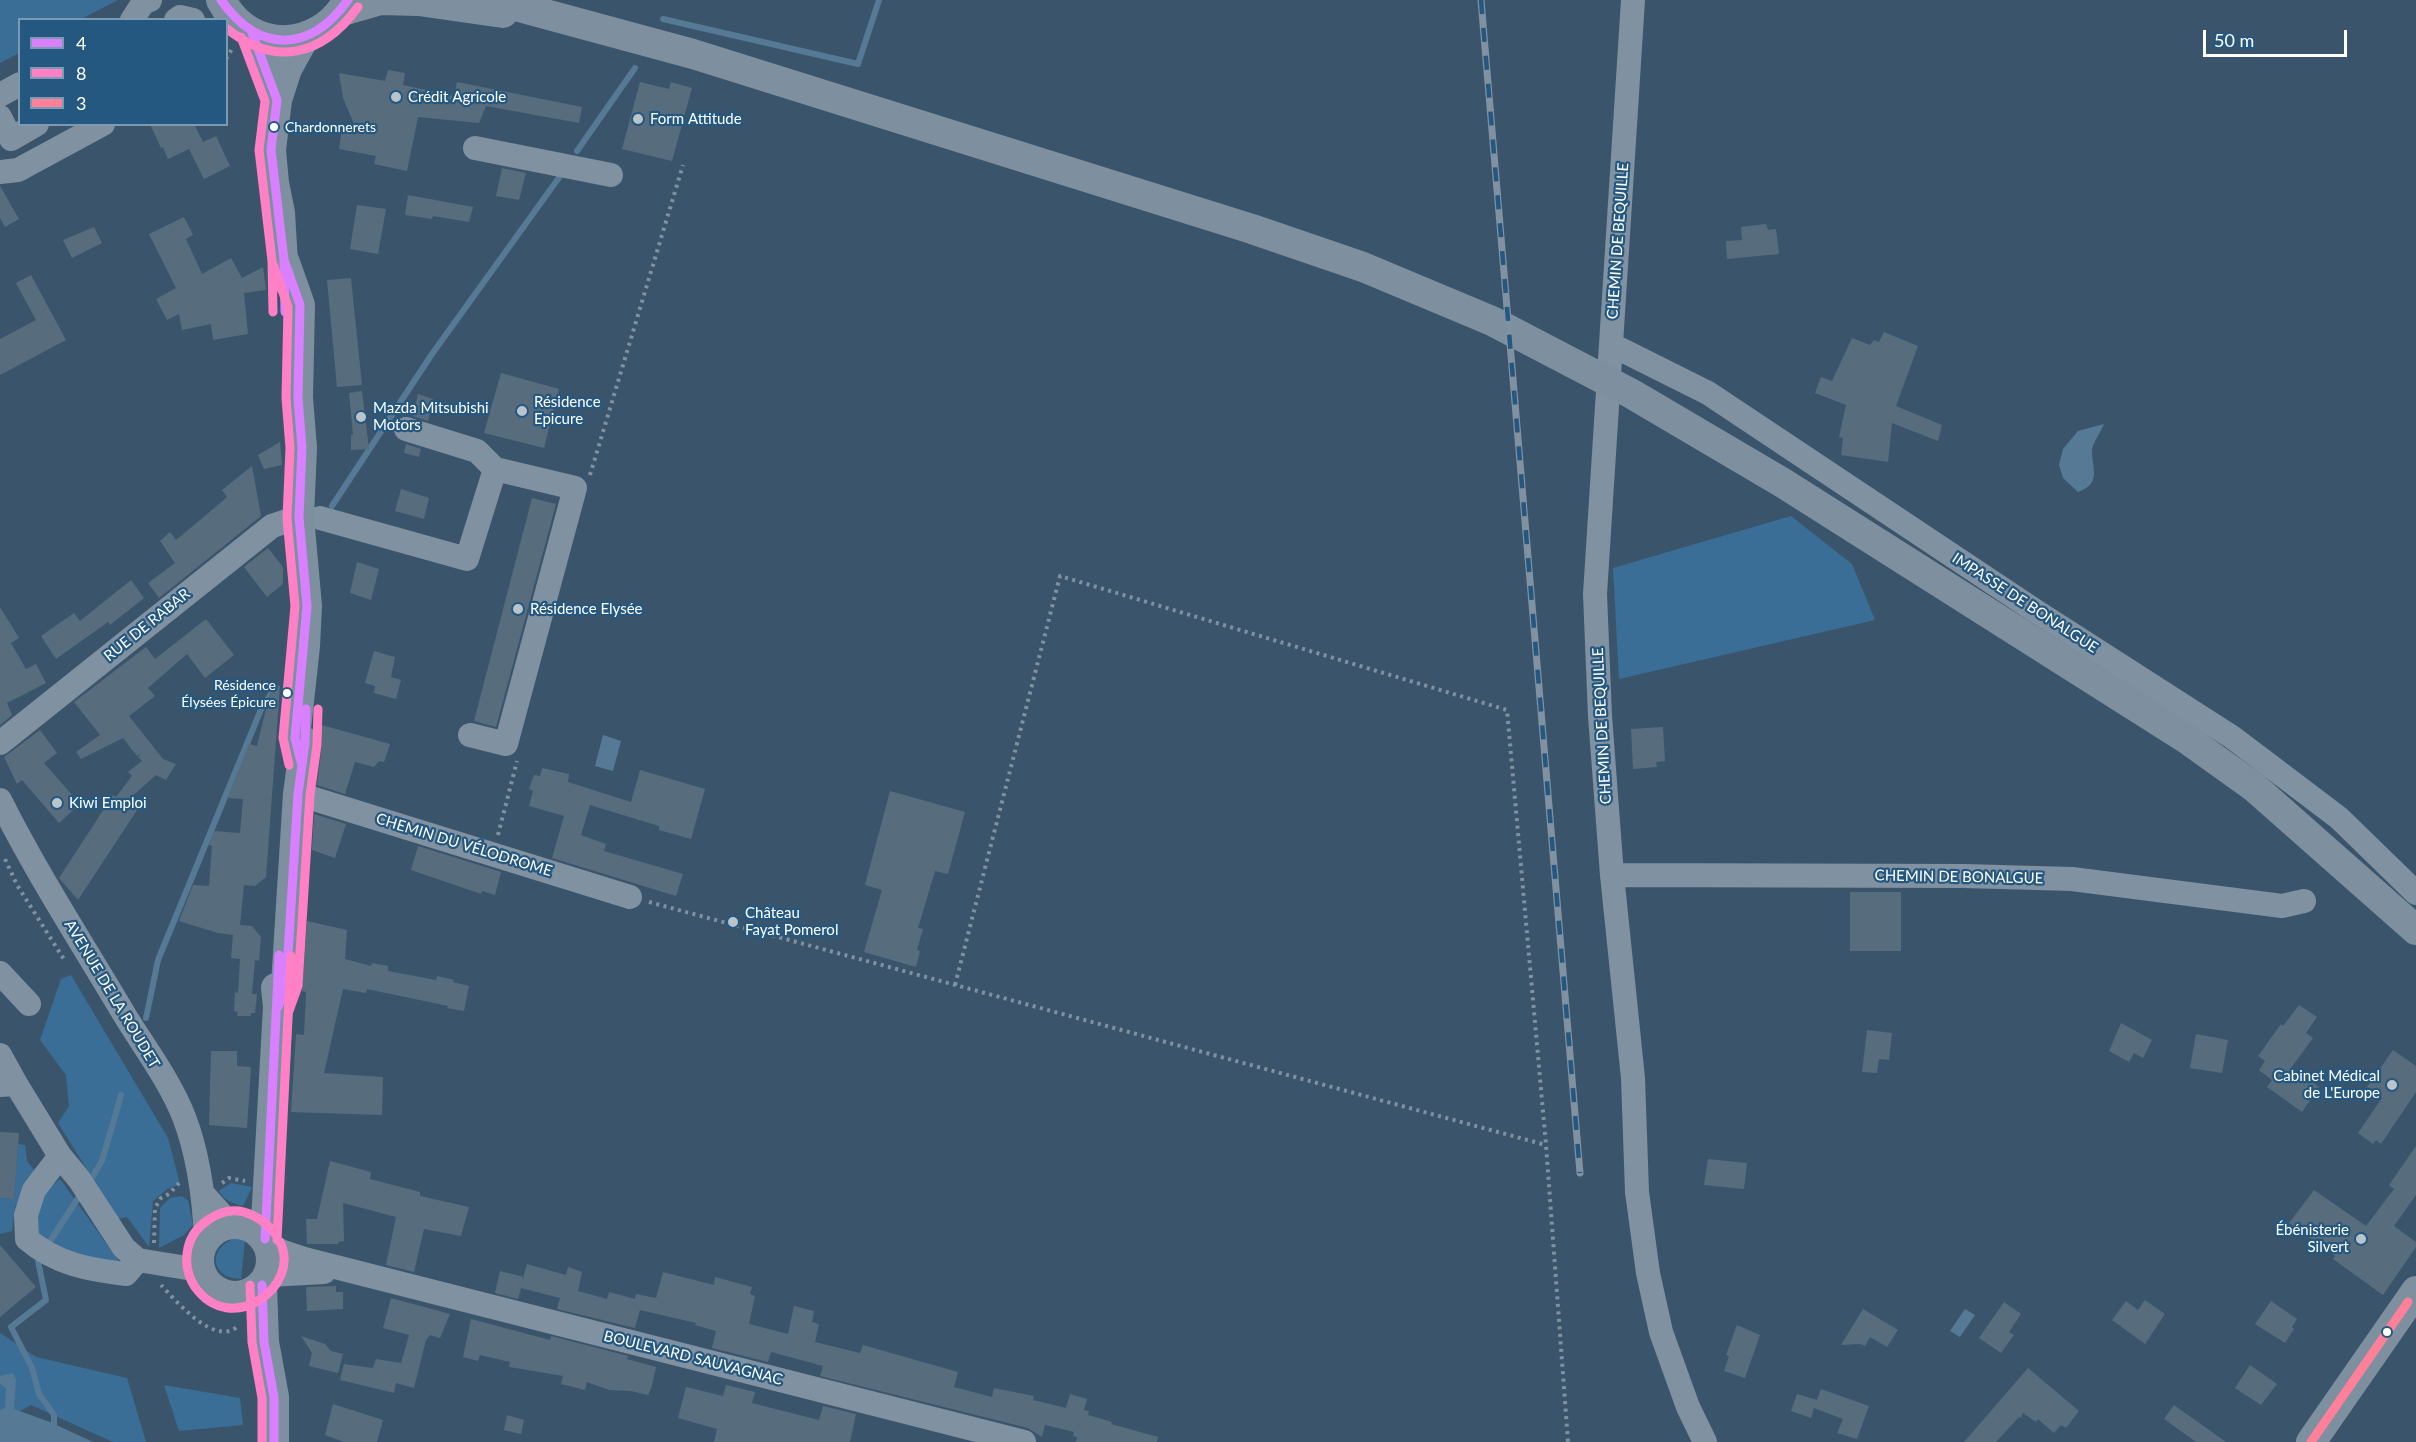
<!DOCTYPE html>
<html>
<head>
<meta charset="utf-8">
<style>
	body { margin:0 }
	#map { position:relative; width:2416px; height:1442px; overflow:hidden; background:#3a556b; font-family:Lato,sans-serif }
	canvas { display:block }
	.legend { position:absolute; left:18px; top:18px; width:210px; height:108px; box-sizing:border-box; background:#255880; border:2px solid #7c9bb3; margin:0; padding:8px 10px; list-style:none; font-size:18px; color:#fff }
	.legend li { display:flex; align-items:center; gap:12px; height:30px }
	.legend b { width:30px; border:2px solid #7c9bb3 }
	.scale { position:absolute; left:2203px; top:30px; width:144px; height:27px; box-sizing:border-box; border:3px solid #fff; border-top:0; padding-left:8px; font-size:18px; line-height:21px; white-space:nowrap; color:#fff; -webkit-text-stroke:4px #255880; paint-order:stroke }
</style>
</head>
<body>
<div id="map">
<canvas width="2416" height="1442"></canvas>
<ul class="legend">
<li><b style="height:8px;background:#d880ff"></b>4</li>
<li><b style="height:8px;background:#ff80c5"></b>8</li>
<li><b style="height:8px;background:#ff8098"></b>3</li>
</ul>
<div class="scale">50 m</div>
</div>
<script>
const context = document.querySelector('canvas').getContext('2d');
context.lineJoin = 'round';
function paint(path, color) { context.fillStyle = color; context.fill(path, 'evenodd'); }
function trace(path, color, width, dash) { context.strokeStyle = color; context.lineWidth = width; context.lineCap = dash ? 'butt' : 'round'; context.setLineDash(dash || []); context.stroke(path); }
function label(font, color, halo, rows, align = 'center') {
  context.font = font + ' Lato,sans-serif'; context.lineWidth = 4.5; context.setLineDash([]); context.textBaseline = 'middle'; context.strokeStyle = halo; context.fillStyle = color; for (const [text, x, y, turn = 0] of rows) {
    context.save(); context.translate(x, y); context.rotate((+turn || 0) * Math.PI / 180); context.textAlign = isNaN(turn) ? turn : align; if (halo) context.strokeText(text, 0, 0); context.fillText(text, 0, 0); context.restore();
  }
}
paint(new Path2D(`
	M0,0H118L81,19L20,20L19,53L0,63Z
	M1791,516L1852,564L1875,620L1619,679L1613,568Z
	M71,975L168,1138L180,1184L167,1189L153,1201L149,1247L127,1217L118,1219L58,1123L69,1106L66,1075L40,1040L61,979Z
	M18,1144L25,1145L27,1161L35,1171L15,1207L12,1231L0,1234V1198L14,1199Z
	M60,1179L121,1264L42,1246L35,1236L41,1195Z
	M231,1183L252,1187L243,1206C232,1203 225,1201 219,1191Z
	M181,1196L188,1200L193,1225L184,1235L159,1248L160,1208L170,1198Z
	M234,1239L245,1240L241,1279C235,1278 227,1278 222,1273C208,1260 220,1243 234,1239Z
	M0,1333L36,1357L127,1378L146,1442H113L31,1405L0,1422Z
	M164,1385L240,1398L243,1425L179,1431Z`), '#3a6e97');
paint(new Path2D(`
	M2104,424C2101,432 2092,443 2092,451C2092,470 2102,483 2078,492L2063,478L2059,465L2063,449L2078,431Z
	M603,735L621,741L613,771L595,766Z
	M1965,1309L1975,1315L1960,1337L1950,1331Z
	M13,1373L16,1379L14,1409L50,1422L93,1442H0V1410L5,1408L6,1388L0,1384V1376Z`), '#567a95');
trace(new Path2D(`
	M663,19L858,64L879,0
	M577,151L635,68
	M332,506L432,354L563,172
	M146,1018L158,960L262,707L273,691
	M88,1184L102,1161L121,1095
	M47,1246L82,1192
	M41,1255L38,1261L46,1300L11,1327L32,1368L39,1394L54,1415V1442`), '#567a95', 6);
paint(new Path2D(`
	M388,70L405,73L403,85L454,96L457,82L582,107L579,123L486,106L479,123L418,117L407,171L374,164L376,156L339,149L342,129L357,131L343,98L339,73L385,81Z
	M640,82L669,89L671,82L692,88L672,161L622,149Z
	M150,124H194L203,142L216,136L230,166L204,179L189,149L168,159L163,147L161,148Z
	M502,168L526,173L519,200L496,196Z
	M0,186L19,219L5,227L0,218Z
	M408,195L473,207L469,222L433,216L432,219L405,215Z
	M357,205L386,209L378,254L350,249Z
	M184,217L193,235L186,239L202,274L231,258L242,278L263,267L266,290L244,293L248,334L213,340L211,324L182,330L179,314L167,320L156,299L176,288L149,234Z
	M1766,224L1768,230L1776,229L1779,254L1727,259L1726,241L1742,240L1741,227Z
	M94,227L102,243L72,258L63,240Z
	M31,275L66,340L0,375V339L36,320L16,283Z
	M351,278L362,385L337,387L327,280Z
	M1884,332L1918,346L1896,406L1942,425L1938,441L1892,423L1888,462L1841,455L1843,438L1839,437L1846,405L1815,393L1821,377L1832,381L1852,338L1870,345L1874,340L1879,342Z
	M501,373L559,389L544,448L484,433Z
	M362,391L369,449L351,450V435H353L349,393Z
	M418,394L433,399L428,421L413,416Z
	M280,442L282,465L264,469L258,455Z
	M406,444L421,449L419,457L404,453Z
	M252,466L261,516L159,598L148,583L175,563L160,541L170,532L176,540L206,515L227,497L222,490Z
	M401,489L429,498L424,519L395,511Z
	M532,498L556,504L496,727L474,721Z
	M268,548L283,567V584L267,597L244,567Z
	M357,562L379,569L371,600L350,593Z
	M131,580L144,598L110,625L108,622L56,659L41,636L74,613L80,621Z
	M0,607L19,638L11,643L26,669L36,664L46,683L7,703L12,715L0,725Z
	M206,619L234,655L205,678L187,654L148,688L155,696L129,716L163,759L176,764L166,780L156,775L128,800L139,807L78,900L59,878L113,795L116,797L132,776L128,772L142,761L138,757L141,753L137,756L123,738L81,759L76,752L100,735L74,702L146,647L155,659Z
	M374,651L395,657L391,677L401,680L396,699L374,693L375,686L365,683Z
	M272,684L280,686L266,877L255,886L244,885L240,925L252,926L261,937L259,961L255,960L252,994H257L255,1013H251V1016H237L238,1012L234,1011L235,992L238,993L240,959L231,958L233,935L218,933L179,921L193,885L209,886L212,846L209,845L214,831L240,833L243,799L227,798L249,744L257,746Z
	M318,724L390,744L384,762L379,761L374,767L355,762L345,794L317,785L322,744L318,731Z
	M1663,727L1665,761L1656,762L1657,767L1633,769L1631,729Z
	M40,730L57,753L44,763L80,804L59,823L22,780L17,784L4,757Z
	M542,768L569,774L568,782L631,802L640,770L705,789L691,839L659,830V826L590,805L581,835L606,844L604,851L683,874L676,896L552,858L564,816L529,806L533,791L529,789L534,775L540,776Z
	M890,791L965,812L948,874L935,871L918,928L923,929L917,950L920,951L916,967L864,952L882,890L865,885Z
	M314,814L346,824L335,858L312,850Z
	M418,846L501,872L495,895L482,891L481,894L411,870Z
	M1850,892H1901V951H1850Z
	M307,921L347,930L345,959L371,966L372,963L388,966V971L436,980L437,976L454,980L453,982L469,986L464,1011L447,1008L448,1006L367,989L366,993L343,989L324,1073L383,1077L382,1115L291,1112L296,1034L304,1035L306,992L302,991Z
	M2299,1005L2317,1017L2306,1033L2313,1038L2291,1068L2319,1087L2302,1112L2267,1087L2272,1080L2259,1070L2265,1061L2258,1056L2281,1024L2283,1026Z
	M2121,1023L2152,1040L2143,1058L2134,1053L2129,1062L2109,1051Z
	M1867,1030L1892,1033L1889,1060L1879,1059L1877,1073L1862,1072Z
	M2196,1034L2228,1040L2222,1073L2190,1068Z
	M2393,1050L2416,1066V1092L2381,1144L2376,1140L2373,1144L2358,1133L2382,1098L2367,1087Z
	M211,1051H237V1066L251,1067L247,1128L209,1125Z
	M0,1132L19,1133L14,1199L0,1198Z
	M2416,1146V1195L2394,1226L2416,1242V1247L2383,1295L2333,1259L2335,1256L2289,1223L2314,1190L2366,1226L2394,1189L2389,1185Z
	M1708,1159L1747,1163L1744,1189L1704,1185Z
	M330,1161L371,1172L370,1179L420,1192V1196L469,1207L461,1236L424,1229L414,1272L386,1265L396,1217L343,1203L344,1241L338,1242V1244H307L306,1219H317Z
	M0,1245L36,1287L0,1317Z
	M527,1264L566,1275L568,1267L582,1272L578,1291L607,1299L609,1292L635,1299L636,1294L656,1298L663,1272L714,1285L715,1277L752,1287L750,1294L755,1296L749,1324L788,1334L794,1306L814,1311L812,1322L819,1324L815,1342L860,1353L863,1345L958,1372L954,1387L992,1397L994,1388L1034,1396L1033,1400L1066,1408L1070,1394L1087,1399L1084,1410L1089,1411L1088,1415L1112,1422L1111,1424L1158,1437L1157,1442H1076L1077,1437L1073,1436L1074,1432L1045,1425L1042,1437L1028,1428L820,1376L823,1366L771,1352L768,1362L712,1348L716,1331L695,1325L696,1323L640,1310L635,1328L557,1309L560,1298L521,1288L518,1299L495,1293L500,1271L524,1277L522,1282Z
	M336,1286V1292H343V1309L307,1311L306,1287Z
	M391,1298L450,1314L440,1338L430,1335L426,1340L414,1388L396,1383L394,1393L340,1380L344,1364L373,1368L376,1359L401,1363L409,1335L383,1328Z
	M2145,1300L2165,1314L2145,1344L2112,1320L2126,1301L2138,1310Z
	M2271,1301L2297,1319L2292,1327L2294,1329L2285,1343L2255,1324Z
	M2004,1302L2021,1314L2009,1332L2014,1335L2001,1353L1979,1338Z
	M1863,1309L1898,1330L1887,1347L1870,1337L1865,1346L1860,1344L1841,1345Z
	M471,1319L550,1340L551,1336L628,1356L627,1359L656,1367L651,1389L648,1395L631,1391L609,1390L587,1382L585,1390L561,1384L563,1376L509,1367L510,1362L480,1355L478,1361L463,1357Z
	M1737,1325L1760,1335L1745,1378L1724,1371L1729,1356L1726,1355Z
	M301,1336L325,1344L331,1351L343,1354L338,1373L309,1366L312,1353Z
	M2250,1365L2277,1384L2261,1405L2235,1388Z
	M2028,1368L2079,1411L2066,1428L2061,1425L2054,1433L2038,1419L2036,1422L2023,1413L2021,1418L2019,1417L1996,1442H1964Z
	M726,1385L755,1392L752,1403L819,1420L823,1406L856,1414L850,1442H714L717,1429L678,1418L686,1387L723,1396Z
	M1821,1389L1869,1406L1857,1439L1837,1433L1843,1419L1814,1408L1811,1418L1791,1411L1797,1394L1817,1400Z
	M333,1404L383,1420L377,1442H344L325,1435Z
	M2174,1405L2226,1442H2196L2164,1419Z
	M507,1415L524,1420L521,1434L504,1430Z`), '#576d7e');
trace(new Path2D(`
	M226,59L232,49
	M590,475L683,165
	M498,835L517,761
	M5,859L17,885L65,961
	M649,902L1546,1145
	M955,985L1060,576L1507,710L1546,1145L1568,1442
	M222,1183L229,1178L245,1181
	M154,1243L155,1208L161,1198L169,1194L179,1183
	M161,1285C176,1301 214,1346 237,1327`), '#8091a1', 4, [3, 4.5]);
trace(new Path2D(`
	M1633,0L1595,594L1600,716L1612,875L1633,1078L1637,1192L1648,1273L1661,1332L1688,1407L1705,1442
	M132,20L143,3L150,0
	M176,20L180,17L193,20
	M0,95L20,84
	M0,117L11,139L37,124
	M475,148L611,175
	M0,172L18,170L103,124
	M1611,348L1620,349L1708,393L2037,612L2232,737L2339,818L2416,893
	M320,518L467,559L495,469L477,451L406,429
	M470,735L506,744L575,488L495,469
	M0,743L272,526L299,517
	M298,794L630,897
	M0,800C37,874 82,943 124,1014C144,1047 170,1081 184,1117C199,1156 204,1196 206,1238
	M1612,875L1964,876L2072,879L2282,906L2304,901
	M0,973L29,1004
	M0,1055L16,1084L0,1085
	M16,1084L60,1156L79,1179L124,1248L138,1260L199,1270
	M60,1156L34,1190L26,1215L27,1239C56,1264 90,1270 126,1274L138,1260
	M204,1195L230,1224
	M268,1244L283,1252L304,1259L1024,1442
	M269,1275L324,1272`), '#8091a1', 24);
trace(new Path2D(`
	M221,0C249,54 319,53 348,0
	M484,0L512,5L693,54L1252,229L1363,267L1492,321L1632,394L1783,483L2187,739L2254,787L2416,930
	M342,11L380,0L419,1L503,13
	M252,33L277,100L271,150L274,183L280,213L284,279
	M277,100L287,69L304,38
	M284,260L300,305L298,398L302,448L299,517L307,606L305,646L295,738L301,762
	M278,1007L286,985L298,794L305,742
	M199 1260a36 36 0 1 1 72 0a36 36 0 1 1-72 0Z
	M265,1239L278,1007L276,988
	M262,1285L264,1342L274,1397V1442
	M2311,1442L2416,1291`), '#7e90a0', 30);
const rail = new Path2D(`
	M1481,0L1580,1173`);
trace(rail, '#8091a1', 7);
trace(rail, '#255880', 4.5, [14]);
trace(new Path2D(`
	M221,0C259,54 310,53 348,0
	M252,33L277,100L271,150L284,260L285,312
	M284,260L300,305L298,398L302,448L299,517L307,606L295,738L301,762
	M278,1007L286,985L298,794L305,743L306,709
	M265,1239L279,955
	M262,1285L264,1342L274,1397V1442`), '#d880ff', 9);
trace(new Path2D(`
	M226,28C275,68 322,56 358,7
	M241,37L265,101L259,150L272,261L273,312
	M273,264L288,307L286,398L290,448L287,518L295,606L283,738L289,765
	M289,1011L298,986L310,795L317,745L318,709
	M277,1236C269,1225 257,1216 244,1212C221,1206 193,1225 188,1248C185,1262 187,1275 195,1287C231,1338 302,1286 280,1242
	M277,1240L291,956
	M250,1285L252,1342L262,1398V1442`), '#ff80c5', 9);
trace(new Path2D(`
	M2311,1442L2408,1302`), '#ff8098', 9);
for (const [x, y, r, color] of [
	[396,97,6,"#bac4cb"],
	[638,119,6,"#bac4cb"],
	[274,127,5,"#fff"],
	[522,411,6,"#bac4cb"],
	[361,417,6,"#bac4cb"],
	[518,609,6,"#bac4cb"],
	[287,693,5,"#fff"],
	[57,803,6,"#bac4cb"],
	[733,922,6,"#bac4cb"],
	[2392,1085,6,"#bac4cb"],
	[2361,1239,6,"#bac4cb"],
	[2387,1332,5,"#fff"]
]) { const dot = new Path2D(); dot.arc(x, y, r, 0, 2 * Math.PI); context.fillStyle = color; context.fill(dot); trace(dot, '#255880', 2); }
label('14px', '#fff', '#255880', [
	["Chardonnerets",285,127],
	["Résidence",276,685,"right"],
	["Élysées Épicure",276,702,"right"]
], 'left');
label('15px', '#fff', '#255880', [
	["Crédit Agricole",408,97],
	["Form Attitude",650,119],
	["Résidence",534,402],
	["Epicure",534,419],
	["Mazda Mitsubishi",373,408],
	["Motors",373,425],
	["Résidence Elysée",530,609],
	["Kiwi Emploi",69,803],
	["Château",745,913],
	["Fayat Pomerol",745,930],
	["Cabinet Médical",2380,1076,"right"],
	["de L'Europe",2380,1093,"right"],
	["Ébénisterie",2349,1230,"right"],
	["Silvert",2349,1247,"right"]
], 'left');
label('15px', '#fff', '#255880', [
	["CHEMIN DE BEQUILLE",1618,241,-86],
	["IMPASSE DE BONALGUE",2025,603,33],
	["RUE DE RABAR",147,625,-39],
	["CHEMIN DE BEQUILLE",1602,726,-93],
	["CHEMIN DU VÉLODROME",464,845,17],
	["CHEMIN DE BONALGUE",1959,877,1],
	["AVENUE DE LA ROUDET",112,994,59],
	["BOULEVARD SAUVAGNAC",693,1358,14]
]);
</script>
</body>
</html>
